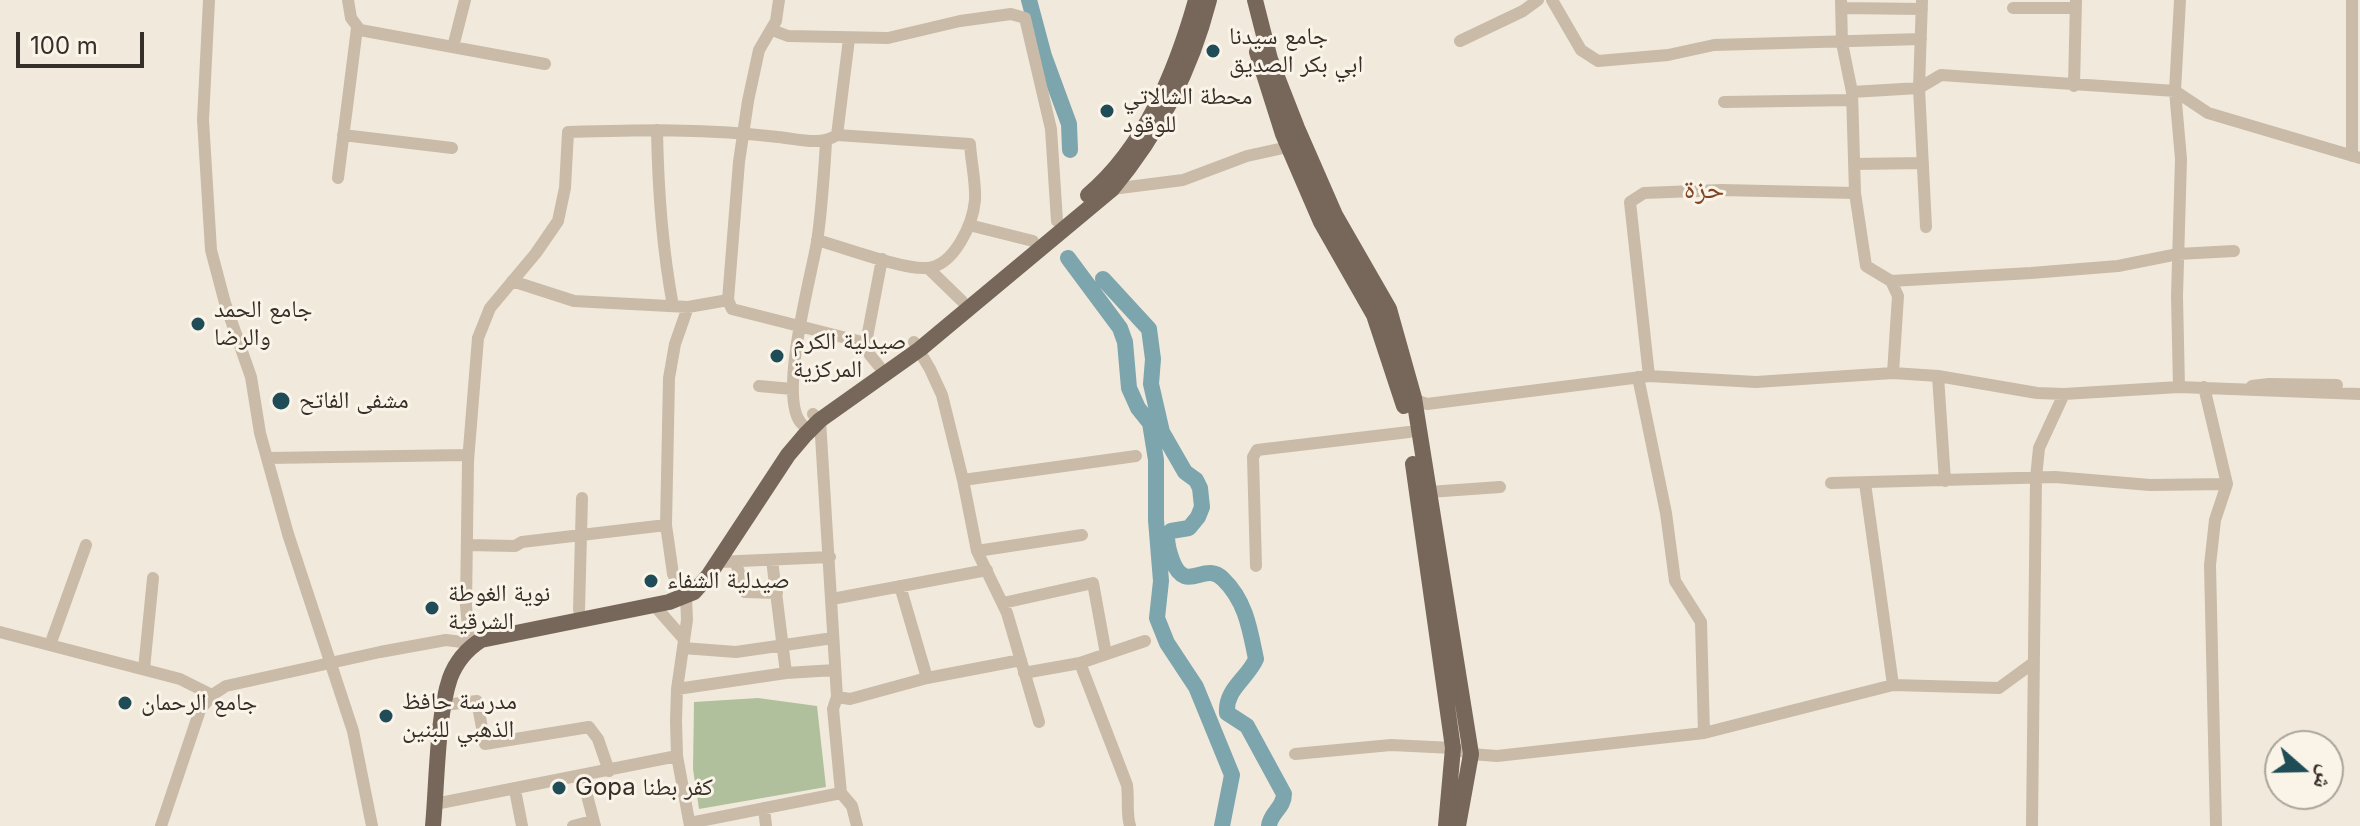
<!DOCTYPE html>
<html>
<head>
<meta charset="utf-8">
<style>
	body { margin:0 }
	#map { position:relative; width:2360px; height:826px; overflow:hidden; background:#f1eadc; font-family:Inter,"Noto Naskh Arabic",sans-serif }
	canvas { display:block }
	.north { position:absolute; left:2264px; top:730px; width:80px; height:80px; box-sizing:border-box; background:#f9f3e8; border:2px solid #aba49b; border-radius:50%; rotate:110deg; font-size:22px; font-weight:700; line-height:32px; text-align:center; color:#362e28 }
	.north::after { content:''; display:block; margin:auto; width:28px; height:36px; background:#1f4c56; clip-path:polygon(50% 0,100% 100%,50% 72%,0 100%) }
	.scale { position:absolute; left:16px; top:32px; width:128px; height:36px; box-sizing:border-box; border:4px solid #362e28; border-top:0; padding-left:10px; font-size:24px; line-height:28px; white-space:nowrap; color:#362e28; -webkit-text-stroke:6px #f9f3e8; paint-order:stroke }
</style>
</head>
<body>
<div id="map">
<canvas width="2360" height="826"></canvas>
<div class="north">ش</div>
<div class="scale">100 m</div>
</div>
<script>
const context = document.querySelector('canvas').getContext('2d');
context.lineJoin = 'round';
function paint(path, color) { context.fillStyle = color; context.fill(path, 'evenodd'); }
function trace(path, color, width, dash) { context.strokeStyle = color; context.lineWidth = width; context.lineCap = dash ? 'butt' : 'round'; context.setLineDash(dash || []); context.stroke(path); }
function label(font, color, halo, rows, align = 'center') {
  context.font = font + ' Inter,"Noto Naskh Arabic",sans-serif'; context.lineWidth = 6; context.setLineDash([]); context.textBaseline = 'middle'; context.strokeStyle = halo; context.fillStyle = color; for (const [text, x, y, turn = 0] of rows) {
    context.save(); context.translate(x, y); context.rotate((+turn || 0) * Math.PI / 180); context.textAlign = isNaN(turn) ? turn : align; if (halo) context.strokeText(text, 0, 0); context.fillText(text, 0, 0); context.restore();
  }
}
paint(new Path2D(`
	M758,698L817,706L826,787L699,809L693,769L694,702Z`), '#b0c09d');
trace(new Path2D(`
	M1029,0L1044,56L1069,124L1070,150
	M1068,258L1120,328L1125,342L1129,388L1138,408L1150,423L1156,460V520L1161,581L1157,618L1167,643L1196,687L1232,775L1222,826
	M1103,279L1149,329L1153,359L1151,384L1162,432L1185,472L1196,480L1200,488L1202,507L1198,517L1189,528L1171,531L1167,536C1167,545 1169,552 1172,560C1186,596 1204,560 1223,579C1246,601 1250,630 1256,659C1248,678 1225,689 1227,713L1247,726L1284,794C1284,808 1270,813 1269,826`), '#7ca5ad', 16);
trace(new Path2D(`
	M209,0L203,120L211,250L225,303L251,377L260,433L288,534L353,731L372,826
	M348,0L351,18L360,30L545,64
	M779,0L776,21L759,50L748,101L739,162L728,300L732,309L866,343
	M1552,0L1581,50L1598,61L1668,55L1714,45L1921,39
	M1841,0L1842,43L1852,92L1855,193L1866,266L1891,281L1898,296L1893,373
	M1922,0L1919,88L1926,227
	M1841,8L1922,9
	M2013,8H2076
	M772,30L788,36L888,38L960,21L1011,14L1025,18L1051,129L1057,221
	M1460,41L1523,11L1538,0
	M453,47L465,0
	M2074,86L2076,0
	M1852,92L1919,88L1941,75L2175,91L2208,113L2360,158
	M1724,102L1852,100
	M657,130C658,189 662,247 673,306
	M343,135L452,148
	M837,135L849,39
	M2352,156V0
	M1854,164L1923,163
	M338,178L357,28
	M1112,189L1183,180L1247,156L1288,147
	M969,225L1033,241
	M928,268L962,301
	M512,281L574,301L688,307L728,300
	M1891,281L2031,273L2118,266L2178,254L2234,251
	M688,307L675,344L669,378L666,525L673,574L686,597L687,620L677,689L676,721L677,756L690,826
	M914,342L930,369L942,395L963,480L977,551L1007,613L1039,722
	M879,366L870,355L866,343L882,259
	M1649,376L1630,202L1644,193L1721,190L1855,193
	M1938,376L1945,481
	M1638,377L1666,513L1675,581L1701,622L1704,733
	M759,386L792,389
	M2252,386L2269,384L2337,385
	M2179,387L2177,296L2181,159L2175,91L2180,0
	M2204,387L2227,484L2215,520L2210,565L2216,826
	M1409,398L1427,404L1649,376L1756,382L1893,373L1938,376L2037,393L2064,394L2179,387L2360,394
	M813,414L820,420L837,697L833,709L841,793L852,806L857,826
	M802,424C777,400 811,277 817,242C822,209 824,175 826,142
	M267,458L468,455
	M963,480L1136,456
	M1831,483L2055,477L2150,485L2227,484
	M1865,483L1893,685
	M1429,492L1500,487
	M468,545L515,546L522,542L666,525
	M977,551L1082,535
	M772,560L786,673
	M717,562L830,557
	M736,563L745,592L777,593
	M1256,566L1253,457L1257,450L1409,432
	M900,586L927,678
	M832,599L987,570
	M1003,603L1093,583L1106,654
	M653,604L683,638
	M579,610L582,498
	M0,632L180,679L212,695
	M469,636L466,606L468,461L478,338L490,308L536,253L558,221L565,188L568,132C639,130 708,128 778,137C799,139 820,146 837,135L970,144C971,162 976,182 975,200C973,224 954,266 927,268C904,270 842,247 817,240
	M50,645L86,545
	M683,648L736,652L833,638
	M1080,663L1127,785C1129,800 1126,812 1130,826
	M144,669L153,578
	M1024,673L1080,663L1145,641
	M677,689L786,673L835,670
	M837,697L850,699L927,678L1021,660
	M444,705L477,701L485,744L589,727L598,739L609,771
	M1295,754L1391,745L1453,748L1471,754L1497,756L1704,733L1893,685L1999,688L2033,663
	M582,776L595,826
	M515,790L522,826
	M435,804L677,756
	M764,808L766,826
	M690,823L841,793
	M161,826L200,710L212,695L226,686L380,652L446,640L462,642
	M573,826L592,821
	M2032,826L2036,478L2039,448L2064,394`), '#c9bba8', 12);
trace(new Path2D(`
	M1255,0L1270,59L1297,128L1335,215L1389,309L1414,398L1471,754L1458,826
	M1257,52L1283,134L1321,222L1374,315L1404,406
	M1088,195C1145,147 1176,71 1196,0
	M1413,464L1453,748L1446,826
	M433,826C437,783 437,716 450,678C456,662 467,649 481,640L669,602L694,592L709,575L788,455L805,435L820,420L920,349L1112,189C1159,133 1191,70 1209,0`), '#77675a', 16);
for (const [x, y, r, color] of [
	[1213,51,8,"#1f4c56"],
	[1107,111,8,"#1f4c56"],
	[198,324,8,"#1f4c56"],
	[777,356,8,"#1f4c56"],
	[281,401,10,"#1f4c56"],
	[651,581,8,"#1f4c56"],
	[432,608,8,"#1f4c56"],
	[125,703,8,"#1f4c56"],
	[386,716,8,"#1f4c56"],
	[559,788,8,"#1f4c56"]
]) { const dot = new Path2D(); dot.arc(x, y, r, 0, 2 * Math.PI); context.fillStyle = color; context.fill(dot); trace(dot, '#f9f3e8', 3); }
label('24px', '#362e28', '#f9f3e8', [
	["جامع سيدنا",1229,37],
	["ابي بكر الصديق",1229,65],
	["محطة الشالاتي",1123,97],
	["للوقود",1123,125],
	["جامع الحمد",214,310],
	["والرضا",214,338],
	["صيدلية الكرم",793,342],
	["المركزية",793,370],
	["مشفى الفاتح",299,401],
	["صيدلية الشفاء",667,581],
	["نوية الغوطة",448,594],
	["الشرقية",448,622],
	["مدرسة حافظ",402,702],
	["الذهبي للبنين",402,730],
	["جامع الرحمان",141,703],
	["Gopa كفر بطنا",575,788]
], 'left');
label('28px', '#824524', '#f9f3e8', [
	["حزة",1704,190]
]);
</script>
</body>
</html>
